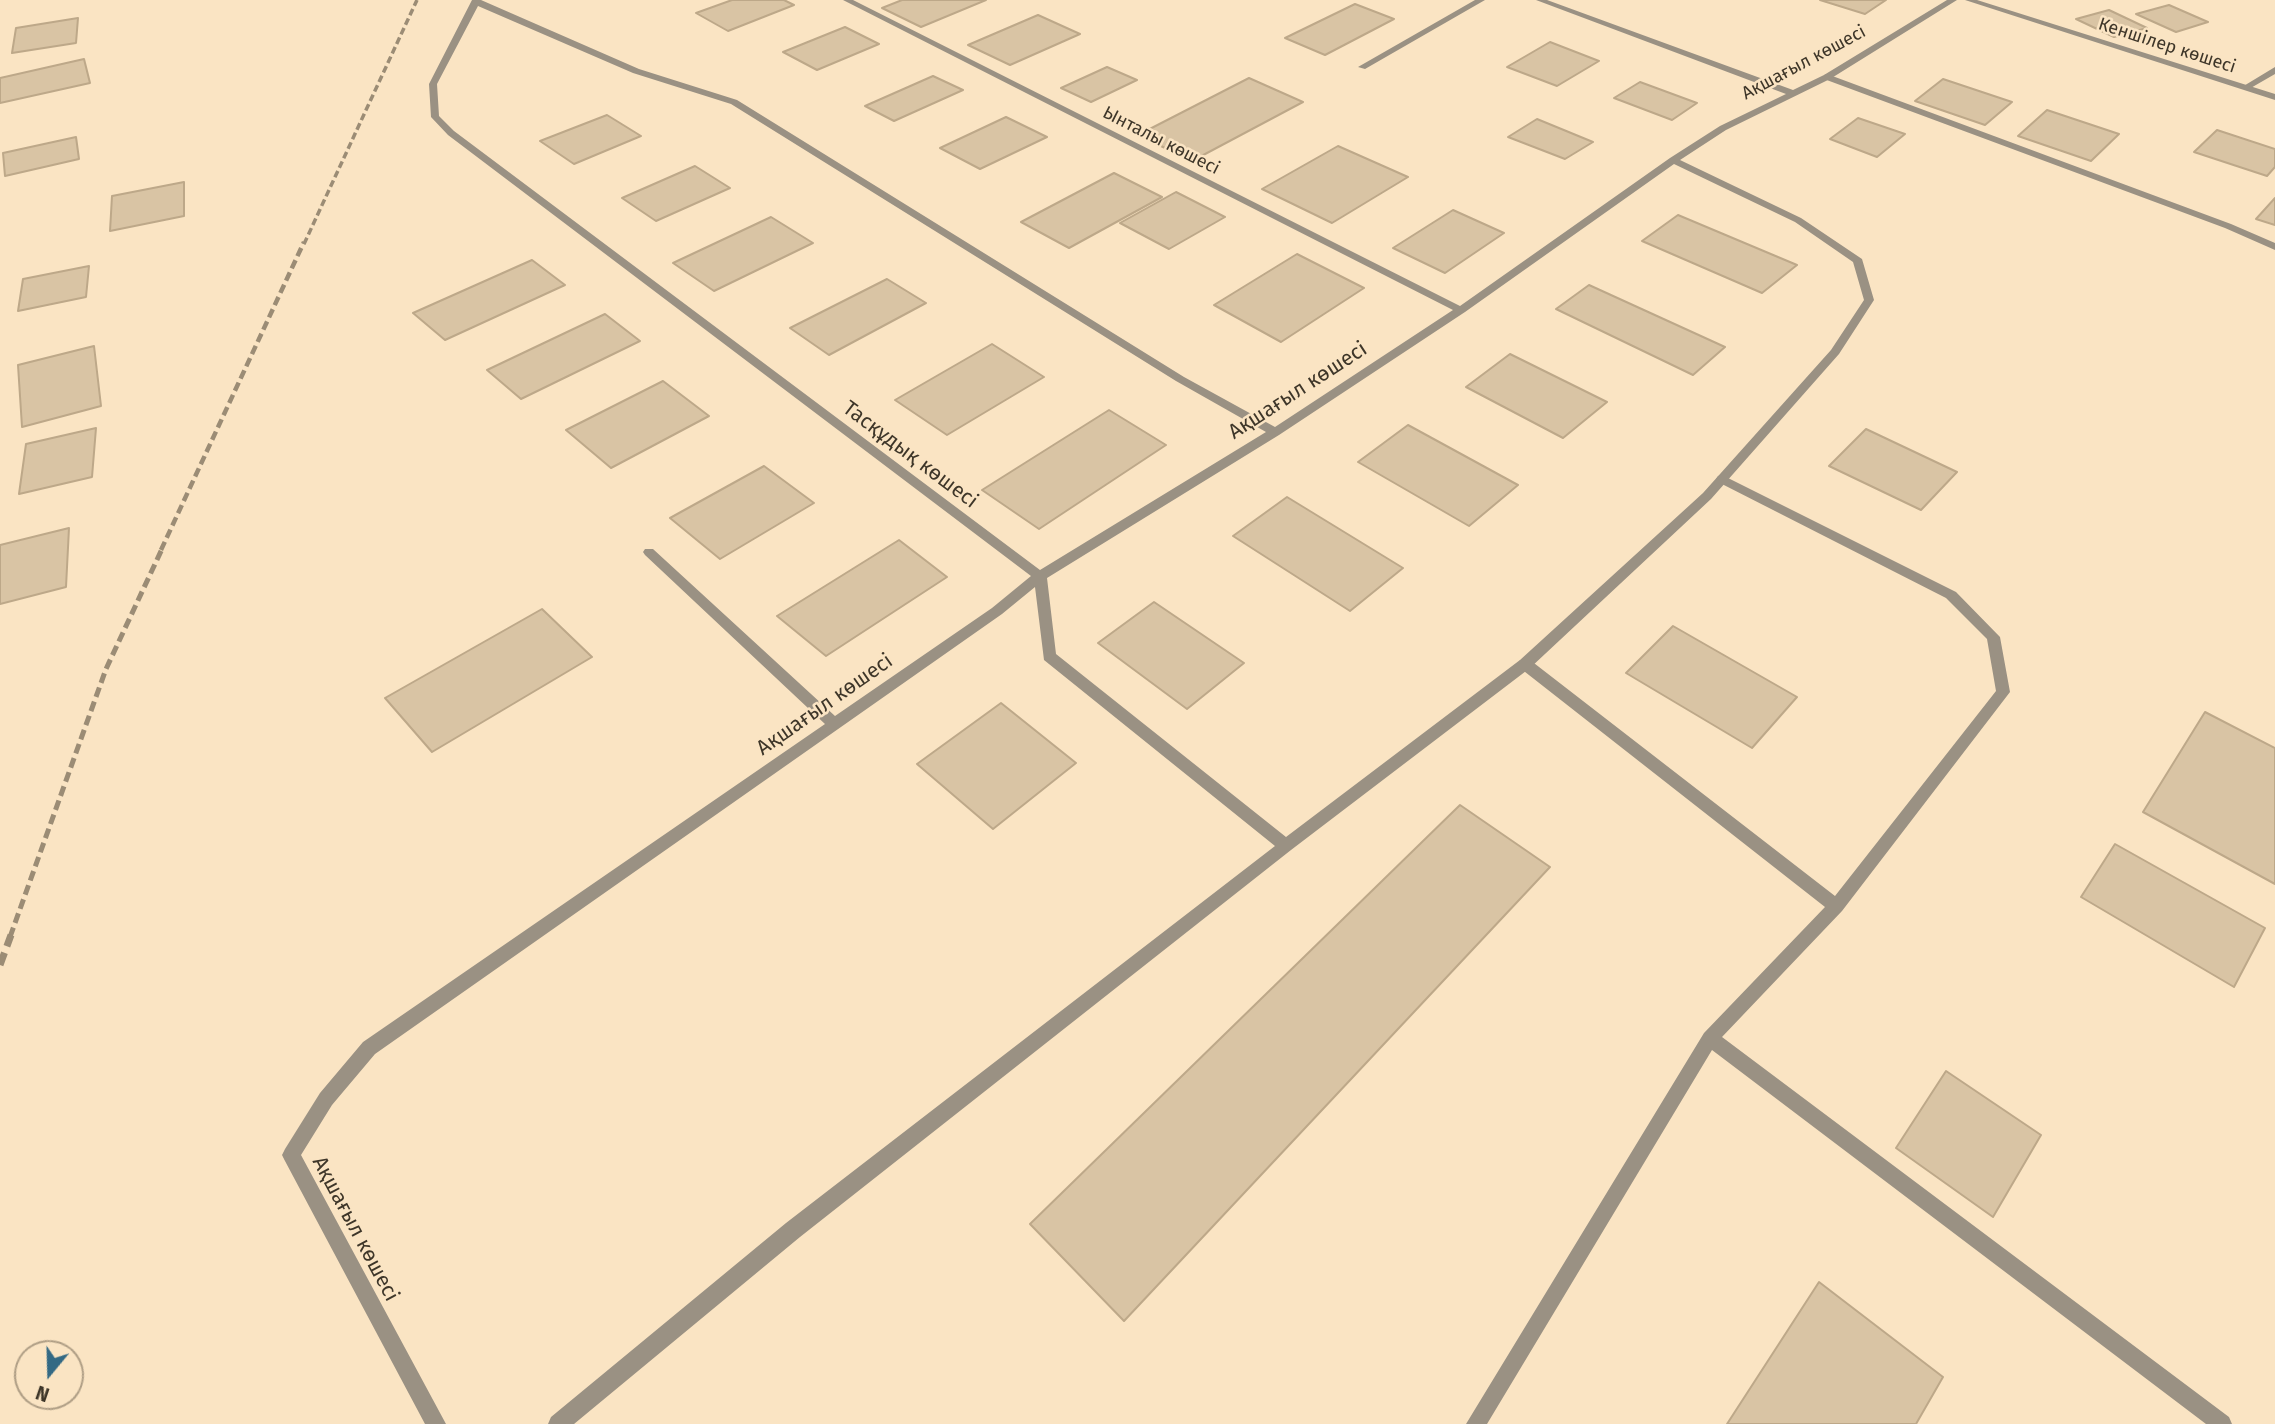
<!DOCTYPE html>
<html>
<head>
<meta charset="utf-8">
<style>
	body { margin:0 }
	#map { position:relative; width:2275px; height:1424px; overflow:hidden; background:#fae4c3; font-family:"Fira Sans",sans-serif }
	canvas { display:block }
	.north { position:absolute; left:14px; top:1340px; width:70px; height:70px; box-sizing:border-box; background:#fae4c3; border:2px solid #af9e85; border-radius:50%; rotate:199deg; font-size:19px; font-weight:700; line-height:28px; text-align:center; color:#3e3629 }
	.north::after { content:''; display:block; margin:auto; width:24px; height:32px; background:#336984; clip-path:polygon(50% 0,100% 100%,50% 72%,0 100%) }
</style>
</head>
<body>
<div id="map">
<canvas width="2275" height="1424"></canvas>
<div class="north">N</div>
</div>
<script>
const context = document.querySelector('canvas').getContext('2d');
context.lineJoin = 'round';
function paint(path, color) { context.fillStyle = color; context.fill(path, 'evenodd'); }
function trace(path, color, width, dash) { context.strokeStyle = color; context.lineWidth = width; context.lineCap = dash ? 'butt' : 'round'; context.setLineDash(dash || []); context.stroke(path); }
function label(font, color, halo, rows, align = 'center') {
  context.font = font + ' "Fira Sans",sans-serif'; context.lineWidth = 5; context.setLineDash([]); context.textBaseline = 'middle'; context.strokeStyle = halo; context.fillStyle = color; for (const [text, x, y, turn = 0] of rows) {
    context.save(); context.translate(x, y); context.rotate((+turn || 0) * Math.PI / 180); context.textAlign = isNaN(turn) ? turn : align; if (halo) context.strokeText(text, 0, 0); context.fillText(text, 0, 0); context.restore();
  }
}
const building = new Path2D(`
	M732,0H784L794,5L728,31L696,13Z
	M902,0H986L921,27L882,8Z
	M1820,0H1886L1865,14Z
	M1355,4L1394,19L1325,55L1285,38Z
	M2169,5L2208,22L2176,32L2136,14Z
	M2109,10L2147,28L2114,37L2076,19Z
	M1038,15L1080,34L1010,65L968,45Z
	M78,18L76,43L12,53L16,28Z
	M845,27L879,44L817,70L783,52Z
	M1550,42L1599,61L1557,86L1507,67Z
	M84,59L90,83L0,103V78Z
	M1107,67L1137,80L1091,102L1061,88Z
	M933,76L963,90L894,121L865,106Z
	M1249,78L1303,102L1192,161L1138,135Z
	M1943,79L2012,102L1985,125L1915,101Z
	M1640,82L1697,103L1672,120L1614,98Z
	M2047,110L2119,134L2091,161L2018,136Z
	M607,115L641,136L574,164L540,141Z
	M1006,117L1047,137L980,169L940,148Z
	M1858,118L1905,134L1877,157L1830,139Z
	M1537,119L1593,142L1565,159L1508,137Z
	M2217,130L2275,149V167L2267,176L2194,152Z
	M76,137L79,159L5,176L3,153Z
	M1338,146L1408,177L1332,223L1262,189Z
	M695,166L730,188L656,221L622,198Z
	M1114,173L1162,197L1069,248L1021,222Z
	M184,182V216L110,231L112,196Z
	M1176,192L1225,217L1169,249L1120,223Z
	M2275,198V225L2256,219Z
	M1453,210L1504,233L1445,273L1393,248Z
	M1678,215L1797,265L1762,293L1642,241Z
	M771,217L813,243L714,291L673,263Z
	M1297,254L1364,288L1281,342L1214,305Z
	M532,260L565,285L445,340L413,313Z
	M89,266L86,297L18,311L23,279Z
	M887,279L926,303L829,355L790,328Z
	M1589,285L1725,347L1693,375L1556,309Z
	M605,314L640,341L521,399L487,370Z
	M992,344L1044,377L947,435L895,400Z
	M94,346L101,406L22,427L18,365Z
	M1510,354L1607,402L1563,438L1466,387Z
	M663,381L709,416L611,468L566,430Z
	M1109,410L1166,445L1039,529L982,490Z
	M1408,425L1518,485L1469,526L1358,462Z
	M96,428L92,477L19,494L26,444Z
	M1866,429L1957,472L1921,510L1829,466Z
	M764,466L814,503L720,559L670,518Z
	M1287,497L1403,568L1350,611L1233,536Z
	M69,528L66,587L0,604V545Z
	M899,540L947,577L826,656L777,616Z
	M1154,602L1244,663L1187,709L1098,643Z
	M542,609L592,657L432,752L385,698Z
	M1673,626L1797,697L1752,748L1626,673Z
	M1001,703L1076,763L993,829L917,764Z
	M2205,712L2275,748V884L2143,812Z
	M1460,805L1550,867L1124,1321L1030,1224Z
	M2115,844L2265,928L2234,987L2081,897Z
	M1946,1071L2041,1135L1993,1217L1896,1148Z
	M1819,1282L1943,1377L1916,1424H1727Z`);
paint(building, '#d9c4a4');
trace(building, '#bda889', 2);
paint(new Path2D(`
	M1475,0H1485L1365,69L1358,67Z
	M2275,67V74L2249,89L2242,87Z
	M1827,74L2231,224L2275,243V250L2225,228L1824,79V75Z
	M1722,475L1956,592L2000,637L2010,692L1842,911L1722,1037L2229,1417L2232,1424H2206L1712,1050L1487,1424H1466L1704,1033L1825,907L1520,668L1518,664L1520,660H1530L1835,896L1996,691L1987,639L1946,598L1718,482L1716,479L1718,476Z`), '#9a9183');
paint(new Path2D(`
	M472,0H481L639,69L737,100L1184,377L1275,427L1453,310L843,0H853L1460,306L1670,158L1720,126L1786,94L1536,0H1547L1793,90L1824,75L1947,0H1957L1830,79L1726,130L1680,160L1801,218L1862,259L1874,300L1839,354L1711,499L1530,668L1291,850L800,1237L574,1424H548L551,1417L786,1223L1275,846L1044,660L1035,587L1002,614L375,1054L332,1105L301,1155L446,1424H425L285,1161L282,1155L285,1149L320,1093L363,1042L825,724L645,555L643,552L645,549H653L835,716L992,608L1031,576L448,135L431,117L429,84ZM478,6L633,73L731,104L1176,381L1266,432L1040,570L454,131L439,116L437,84ZM1674,164L1795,222L1853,262L1864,300L1831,350L1703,493L1520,660L1286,837L1056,654L1047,578L1279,435L1465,312Z
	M1965,0H1977L2275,94V100Z`), '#9a9183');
trace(new Path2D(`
	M304,244L417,0`), '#9b8c75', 3.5, [7, 3.5]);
trace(new Path2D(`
	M161,550L304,242`), '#9b8c75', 4.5, [9, 4.5]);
trace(new Path2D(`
	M10,937L106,669L162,549`), '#9b8c75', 5, [10, 5]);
trace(new Path2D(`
	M0,965L11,935`), '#9b8c75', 7, [13, 7]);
label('18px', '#3e3629', '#fae4c3', [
	["Кеншілер көшесі",2167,46,18],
	["Ақшағыл көшесі",1804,63,-28],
	["Ынталы көшесі",1161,141,27]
]);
label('21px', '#3e3629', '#fae4c3', [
	["Ақшағыл көшесі",1298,391,-33],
	["Тасқұдық көшесі",910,455,37],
	["Ақшағыл көшесі",825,705,-35],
	["Ақшағыл көшесі",355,1229,62]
]);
</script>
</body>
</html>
